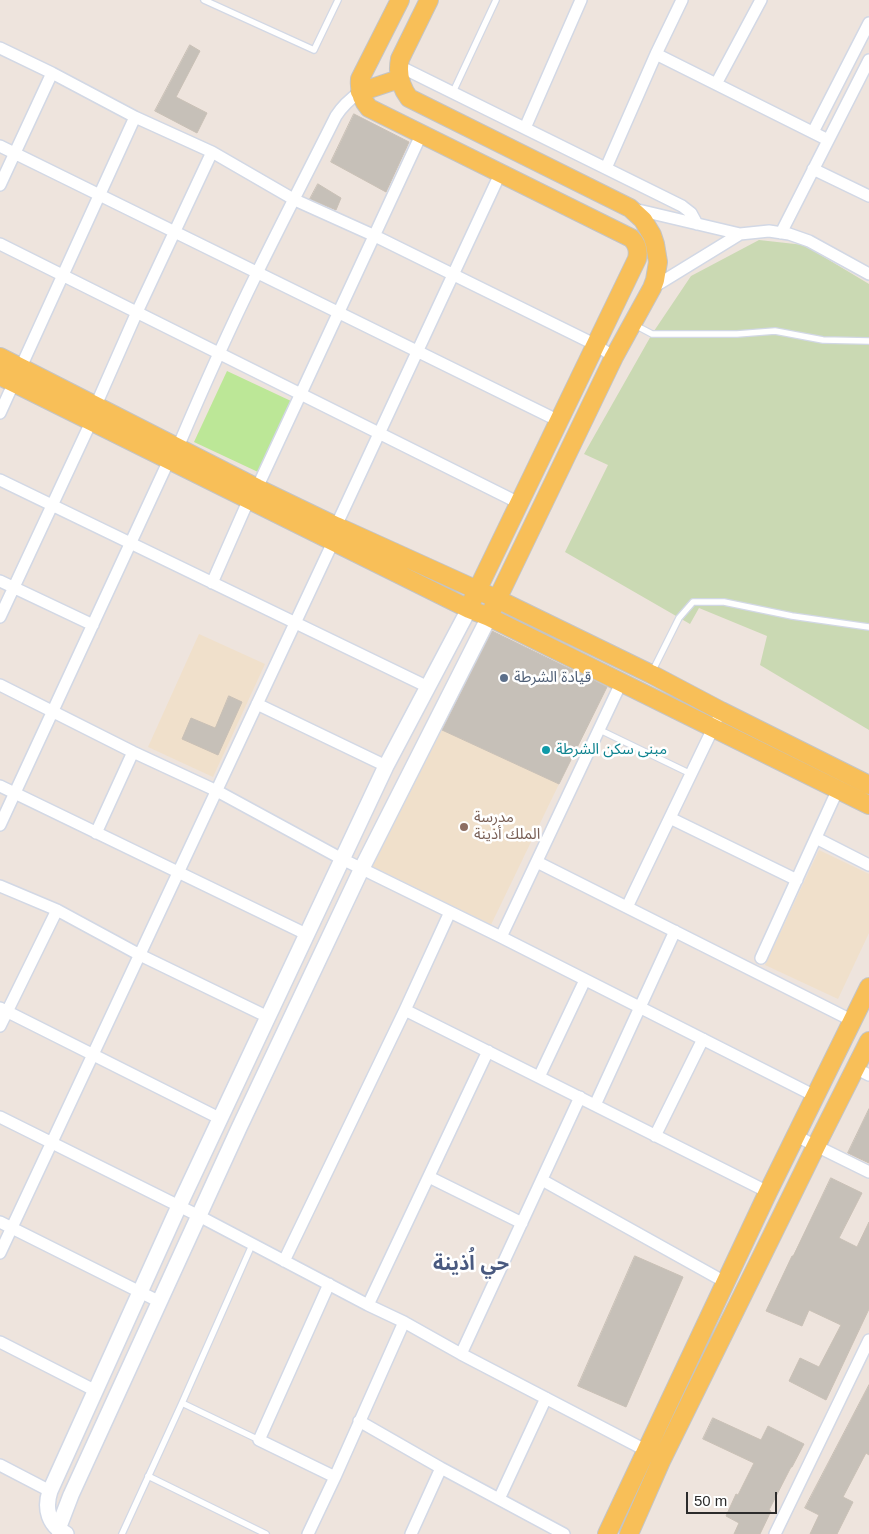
<!DOCTYPE html>
<html>
<head>
<meta charset="utf-8">
<style>
	body { margin:0 }
	#map { position:relative; width:869px; height:1534px; overflow:hidden; background:#eee4dd; font-family:Helvetica,sans-serif }
	canvas { display:block }
	.scale { position:absolute; left:686px; top:1492px; width:91px; height:22px; box-sizing:border-box; border:2px solid #2b2b2b; border-top:0; padding-left:6px; font-size:15px; line-height:18px; white-space:nowrap; color:#2b2b2b; -webkit-text-stroke:4px #fff; paint-order:stroke }
</style>
</head>
<body>
<div id="map">
<canvas width="869" height="1534"></canvas>
<div class="scale">50 m</div>
</div>
<script>
const context = document.querySelector('canvas').getContext('2d');
context.lineJoin = 'round';
function paint(path, color) { context.fillStyle = color; context.fill(path, 'evenodd'); }
function trace(path, color, width, dash) { context.strokeStyle = color; context.lineWidth = width; context.lineCap = dash ? 'butt' : 'round'; context.setLineDash(dash || []); context.stroke(path); }
function label(font, color, halo, rows, align = 'center') {
  context.font = font + ' Helvetica,"Noto Sans Arabic",sans-serif'; context.lineWidth = 5; context.setLineDash([]); context.textBaseline = 'middle'; context.strokeStyle = halo; context.fillStyle = color; for (const [text, x, y, turn = 0] of rows) {
    context.save(); context.translate(x, y); context.rotate((+turn || 0) * Math.PI / 180); context.textAlign = isNaN(turn) ? turn : align; if (halo) context.strokeText(text, 0, 0); context.fillText(text, 0, 0); context.restore();
  }
}
paint(new Path2D(`
	M199,634L265,664L213,777L148,747Z
	M438,728L559,784L488,931L368,871Z
	M819,850L869,874V933L838,999L765,965Z`), '#f0e0cb');
paint(new Path2D(`
	M227,371L291,401L258,472L194,442Z`), '#bce797');
paint(new Path2D(`
	M759,240L804,245L869,284V730L760,665L767,636L699,608L690,624L565,552L608,465L584,454L652,334L691,276Z`), '#cad9b3');
const building = new Path2D(`
	M190,45L200,51L176,97L207,113L197,133L155,111Z
	M354,114L409,142L386,192L331,162Z
	M318,184L341,198L336,210L310,199Z
	M492,631L607,687L559,784L442,730Z
	M229,696L242,702L218,755L182,739L191,718L215,728Z
	M869,1109V1163L848,1153Z
	M831,1178L862,1193L839,1238L857,1247L869,1222V1309L826,1400L789,1381L800,1358L819,1367L841,1325L809,1310L802,1326L766,1311L792,1256H793Z
	M635,1256L683,1277L626,1407L578,1386Z
	M869,1385V1455L866,1453L843,1497L853,1502L837,1534H810L819,1515L805,1508Z
	M713,1418L761,1440L768,1426L804,1444L792,1467H791L769,1510L771,1511L760,1534H734L739,1523L726,1516L736,1494L738,1495L754,1463L703,1439Z`);
paint(building, '#c6c0b8');
trace(building, '#c9c0b6', 1);
const lane = new Path2D(`
	M204,0L314,50L338,0
	M453,92L496,0
	M635,325L652,334H737L775,331L823,340L869,341
	M652,672L679,618L693,602H724L792,616L869,627
	M600,730L691,774
	M182,1403L259,1440
	M148,1476L266,1534
	M122,1534L182,1403L252,1245`);
const street = new Path2D(`
	M0,48L52,73L135,117L212,152L295,200L375,236L596,345L614,357
	M656,54L828,140
	M399,66L682,206L691,213L697,224
	M716,84L761,0
	M525,128L581,0
	M813,132L869,23
	M0,146L559,421
	M606,168L656,54L682,0
	M813,169L869,196
	M0,185L52,73
	M634,209L740,234L769,231L789,234L809,241L869,274
	M781,233L869,60
	M0,244L519,503
	M652,288L740,234
	M96,405L137,312L212,152
	M0,413L135,117
	M178,447C203,388 229,330 257,273C283,220 310,168 336,116C343,105 350,99 360,92
	M0,480L428,687
	M257,488L421,135
	M336,526L500,174
	M0,581L93,625
	M212,583L249,499
	M0,617L91,422
	M0,685L133,752L217,791L342,859L501,937L815,1096
	M257,704L386,766
	M0,786L306,934
	M670,818L797,880
	M0,825L169,460
	M96,833L133,752
	M816,838L869,865
	M537,862L853,1021
	M0,886L57,910L140,955L268,1017
	M627,907L716,722
	M501,937L621,683
	M761,958L838,789
	M0,1008L221,1119
	M405,1010L768,1192
	M0,1026L57,910
	M855,1068L869,1075
	M539,1077L585,980
	M595,1105L675,931
	M0,1117L199,1216L368,1305L404,1322L461,1354L651,1453
	M655,1136L703,1039
	M796,1136L869,1172
	M429,1177L522,1223
	M542,1180L725,1282
	M0,1222L160,1302
	M0,1253L333,542
	M284,1261L405,1010L450,912
	M329,1284L259,1440L335,1477
	M368,1305L488,1051
	M0,1342L94,1390
	M461,1354L580,1097
	M359,1421L441,1468L564,1534
	M0,1465L50,1491
	M499,1499L546,1398
	M308,1534L335,1477L404,1322
	M411,1534L441,1468
	M775,1534L869,1340`);
const secondary = new Path2D(`
	M58,1529L71,1495L239,1128L362,868L489,617
	M66,1534C49,1525 44,1509 50,1491L179,1206L386,766L469,609`);
const primary = new Path2D(`
	M400,0L360,79C359,90 361,99 369,108L631,238C637,244 639,250 637,259L472,601
	M429,0L400,59C397,74 400,86 409,98L630,208L643,220L652,235L655,244L658,262L655,280L652,288L614,357L492,610
	M360,92L399,79
	M0,357L257,488L336,526L497,599L651,674L721,711L869,785
	M0,376L469,609L489,617L869,805
	M607,1534L768,1192L869,987
	M629,1534L662,1459L816,1146L869,1041`);
trace(lane, '#d2d8e5', 8);
trace(street, '#d2d8e5', 14);
trace(secondary, '#d2d8e5', 18);
trace(primary, '#c4c4c4', 20);
trace(lane, '#fff', 5.5);
trace(street, '#fff', 11);
trace(secondary, '#fff', 15);
trace(primary, '#f8bf58', 18);
for (const [x, y, r, color] of [
	[504,678,5,"#5c6f8a"],
	[546,750,5,"#0f9aa8"],
	[464,827,5,"#8d6e63"]
]) { const dot = new Path2D(); dot.arc(x, y, r, 0, 2 * Math.PI); context.fillStyle = color; context.fill(dot); trace(dot, '#fff', 2); }
label('15px', '#4e5e75', '#fff', [
	["قيادة الشرطة",514,678]
], 'left');
label('15px', '#0d838f', '#fff', [
	["مبنى سكن الشرطة",556,750]
], 'left');
label('15px', '#785e54', '#fff', [
	["مدرسة",474,818],
	["الملك أذينة",474,835]
], 'left');
label('bold 20px', '#49597f', '#fff', [
	["حي اُذينة",471,1264]
]);
</script>
</body>
</html>
